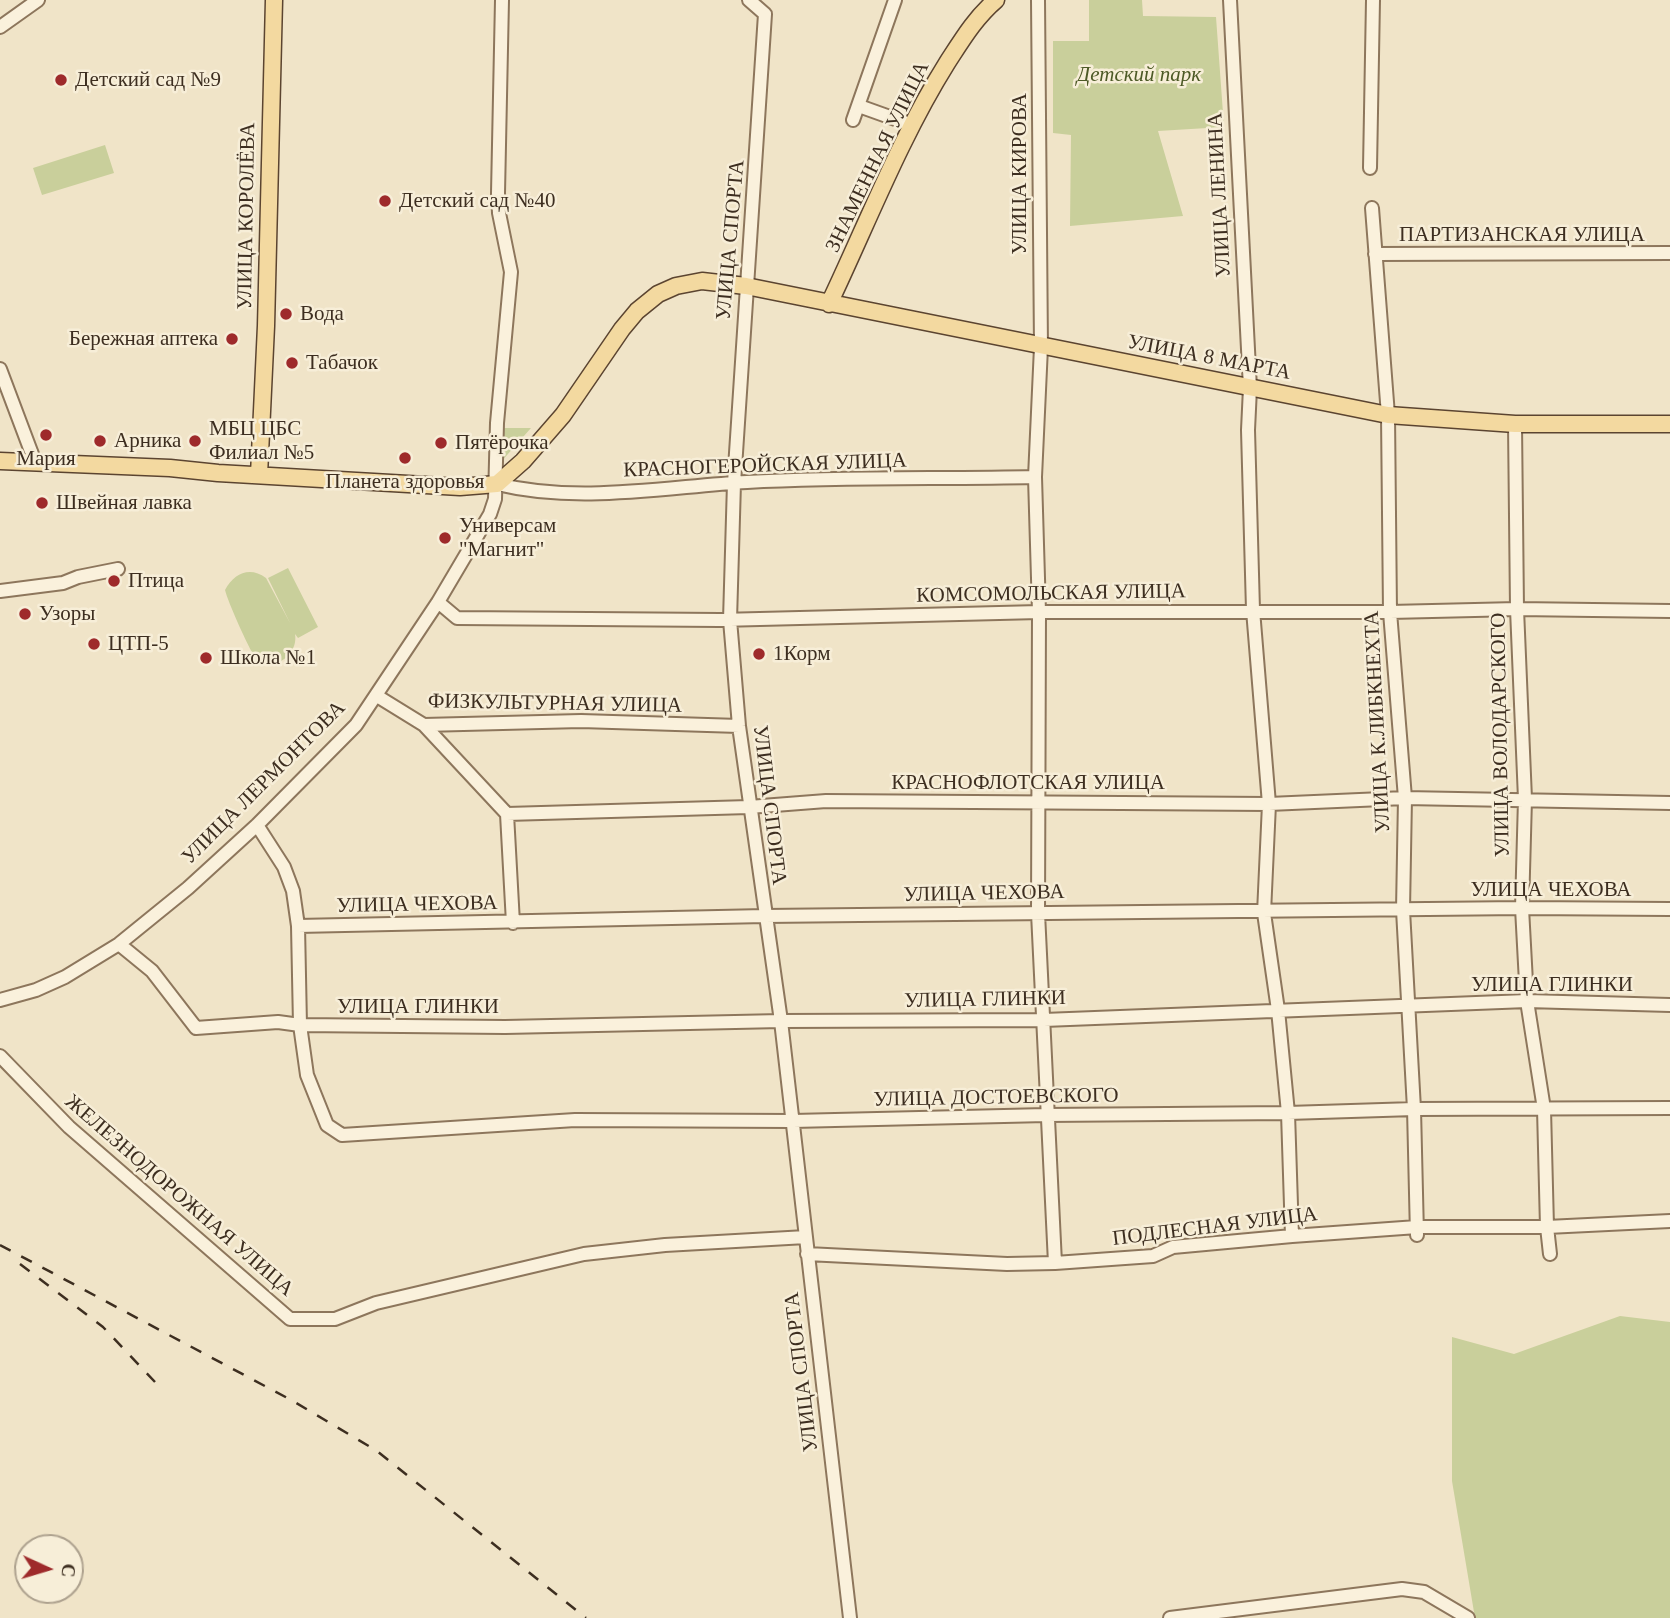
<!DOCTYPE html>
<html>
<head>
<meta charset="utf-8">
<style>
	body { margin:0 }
	#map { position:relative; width:1670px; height:1618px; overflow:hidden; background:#f0e4c8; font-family:"Times New Roman",serif }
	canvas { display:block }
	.north { position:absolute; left:14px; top:1534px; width:70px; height:70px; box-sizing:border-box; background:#f7eed8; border:2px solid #ada18e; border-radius:50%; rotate:94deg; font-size:19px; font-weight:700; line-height:28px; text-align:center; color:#3d2e20 }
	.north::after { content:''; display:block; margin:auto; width:24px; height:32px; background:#9e2a2b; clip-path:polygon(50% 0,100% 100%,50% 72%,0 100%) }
</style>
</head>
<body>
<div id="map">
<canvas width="1670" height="1618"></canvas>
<div class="north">С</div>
</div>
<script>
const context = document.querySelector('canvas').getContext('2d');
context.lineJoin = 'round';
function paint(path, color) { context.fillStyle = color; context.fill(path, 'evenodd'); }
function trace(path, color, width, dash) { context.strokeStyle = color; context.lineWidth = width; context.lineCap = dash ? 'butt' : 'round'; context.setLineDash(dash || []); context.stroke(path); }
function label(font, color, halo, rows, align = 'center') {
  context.font = font + ' "Times New Roman",serif'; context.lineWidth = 5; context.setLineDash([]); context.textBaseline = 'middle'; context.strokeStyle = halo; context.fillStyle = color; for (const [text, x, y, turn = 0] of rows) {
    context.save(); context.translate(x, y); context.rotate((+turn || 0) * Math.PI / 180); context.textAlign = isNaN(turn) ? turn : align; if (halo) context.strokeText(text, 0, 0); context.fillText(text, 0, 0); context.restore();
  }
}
paint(new Path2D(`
	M1089,0H1142L1143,16L1216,17L1224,127L1158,131L1183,216L1070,226L1071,135L1053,133V41H1089Z
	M105,145L114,173L42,195L33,168Z
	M501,428H531L500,463Z
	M288,568L318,627L298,638L295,634C299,656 270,675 255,657C248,647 228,602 225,590C234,573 250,566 266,578L290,623L268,578Z
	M1620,1316L1670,1322V1618H1475L1452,1481V1337L1514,1354Z`), '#c9cf9b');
const minor = new Path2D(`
	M749,0L765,14L734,483L730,620L739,726L781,1021L850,1618
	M1038,0L1041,347L1035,477L1039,612L1038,913L1055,1263
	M1230,0L1250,388L1248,430L1253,610L1269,804L1264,913L1278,1010L1288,1113L1292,1236
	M0,27L38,0
	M859,106L912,125
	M853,120L895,0
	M1370,168L1373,0
	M1372,208L1388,415L1390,612L1405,798L1403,910L1414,1109L1417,1235
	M1375,254L1670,253
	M0,369L35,462
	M1515,424L1517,609L1525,799L1522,908L1527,1001L1544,1109L1547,1227L1550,1254
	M497,484C579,504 664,487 747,482C842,477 939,479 1035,477
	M0,591L63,583L78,577L118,569
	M438,602L457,618L720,620L1039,612H1390L1517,609L1670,611
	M377,696L424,725L581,721L739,726
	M424,725L507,814L749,807L826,801L1269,804L1405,798L1670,803
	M507,814L513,923
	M257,825L284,867L293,891L298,926L300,1025L307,1075L327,1125L342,1135L575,1120L793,1121L1046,1115L1288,1113L1414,1109L1670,1108
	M298,926L765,916L1522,908L1670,909
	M119,944L152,971L196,1028L278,1022L300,1025L505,1027L781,1021L1044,1020L1527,1001L1670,1005
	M0,1000L36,990L65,977L119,944L188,888L257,825L356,725L438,602L490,514L495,499L497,423L511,272L499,213L498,193L502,0
	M0,1056L69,1127L290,1319H335L376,1303L584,1254L665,1245L806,1237
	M807,1254L1007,1264L1055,1263L1153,1256L1173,1247L1292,1236L1417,1227H1547L1670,1221
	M1170,1618L1402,1589L1424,1592L1468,1618`);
const major = new Path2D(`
	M829,304C867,224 900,138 947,63C962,40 975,18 996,0
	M0,461L170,468L218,473L460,487L497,484L523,461L563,415L622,329L637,311L658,294L676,286L702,281L746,286L1388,415L1515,424H1670
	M259,475L266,326L274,0`);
trace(minor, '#8d765c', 16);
trace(major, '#5b4430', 19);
trace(minor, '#faf1dc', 12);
trace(major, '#f3d9a0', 16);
trace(new Path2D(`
	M0,1245L293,1401L377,1451L586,1618
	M20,1264L103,1327L155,1382`), '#3d2e20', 2.5, [12, 12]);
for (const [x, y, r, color] of [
	[61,80,7,"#9e2a2b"],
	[385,201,7,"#9e2a2b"],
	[286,314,7,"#9e2a2b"],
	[232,339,7,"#9e2a2b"],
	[292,363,7,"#9e2a2b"],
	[46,435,7,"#9e2a2b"],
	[100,441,7,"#9e2a2b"],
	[195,441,7,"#9e2a2b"],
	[441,443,7,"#9e2a2b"],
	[405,458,7,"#9e2a2b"],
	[42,503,7,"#9e2a2b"],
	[445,538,7,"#9e2a2b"],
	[114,581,7,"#9e2a2b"],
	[25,614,7,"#9e2a2b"],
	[94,644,7,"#9e2a2b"],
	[759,654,7,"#9e2a2b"],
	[206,658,7,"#9e2a2b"]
]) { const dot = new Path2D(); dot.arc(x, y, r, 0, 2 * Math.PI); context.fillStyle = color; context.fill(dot); trace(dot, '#f7eed8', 2.5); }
label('italic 21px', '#4d5a26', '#f7eed8', [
	["Детский парк",1139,75]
]);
label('21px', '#3d2e20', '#f7eed8', [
	["Детский сад №9",75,80],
	["Детский сад №40",399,201],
	["Вода",300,314],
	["Бережная аптека",218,339,"right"],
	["Табачок",306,363],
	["МБЦ ЦБС",209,429],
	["Филиал №5",209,453],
	["Арника",114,441],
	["Пятёрочка",455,443],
	["Мария",46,459,"center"],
	["Планета здоровья",405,482,"center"],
	["Швейная лавка",56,503],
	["Универсам",459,526],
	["\"Магнит\"",459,550],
	["Птица",128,581],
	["Узоры",39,614],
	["ЦТП-5",108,644],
	["1Корм",773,654],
	["Школа №1",220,658]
], 'left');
label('21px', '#3d2e20', '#f7eed8', [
	["ЗНАМЕННАЯ УЛИЦА",878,157,-64],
	["УЛИЦА КИРОВА",1020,174,-90],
	["УЛИЦА ЛЕНИНА",1220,195,-93],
	["УЛИЦА КОРОЛЁВА",247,216,-89],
	["ПАРТИЗАНСКАЯ УЛИЦА",1522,235],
	["УЛИЦА СПОРТА",731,240,-85],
	["УЛИЦА 8 МАРТА",1209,358,11],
	["КРАСНОГЕРОЙСКАЯ УЛИЦА",765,466,-2],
	["КОМСОМОЛЬСКАЯ УЛИЦА",1051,594,-1],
	["ФИЗКУЛЬТУРНАЯ УЛИЦА",555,704,1],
	["УЛИЦА К.ЛИБКНЕХТА",1378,722,-93],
	["УЛИЦА ВОЛОДАРСКОГО",1501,735,-91],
	["УЛИЦА ЛЕРМОНТОВА",264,783,-45],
	["КРАСНОФЛОТСКАЯ УЛИЦА",1028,783],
	["УЛИЦА СПОРТА",769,805,83],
	["УЛИЦА ЧЕХОВА",1551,890],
	["УЛИЦА ЧЕХОВА",984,894,-1],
	["УЛИЦА ЧЕХОВА",417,905,-1],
	["УЛИЦА ГЛИНКИ",1552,985],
	["УЛИЦА ГЛИНКИ",985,1000,-1],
	["УЛИЦА ГЛИНКИ",418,1007],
	["УЛИЦА ДОСТОЕВСКОГО",996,1098,-1],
	["ЖЕЛЕЗНОДОРОЖНАЯ УЛИЦА",179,1196,41],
	["ПОДЛЕСНАЯ УЛИЦА",1215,1227,-7],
	["УЛИЦА СПОРТА",802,1372,-97]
]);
</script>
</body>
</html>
